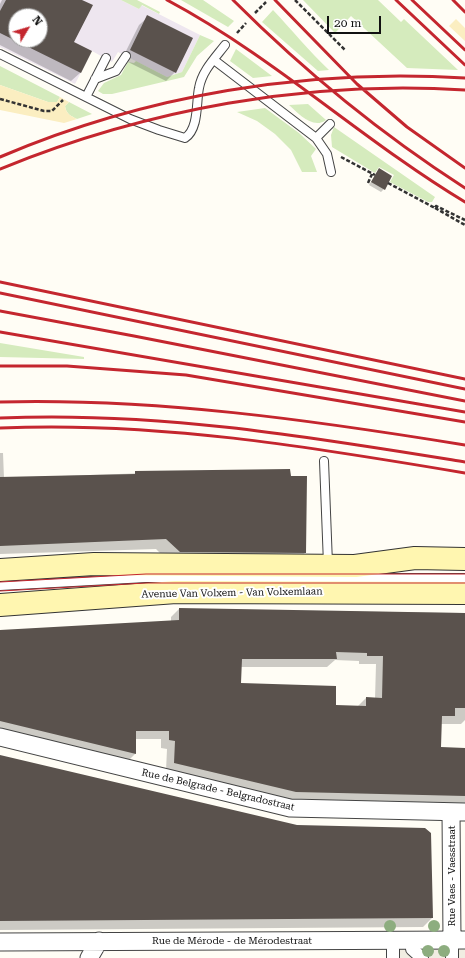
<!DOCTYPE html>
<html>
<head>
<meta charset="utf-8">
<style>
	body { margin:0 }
	#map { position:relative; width:465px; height:958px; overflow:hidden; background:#fffdf5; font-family:"Roboto Serif",serif }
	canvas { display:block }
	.north { position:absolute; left:8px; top:8px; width:40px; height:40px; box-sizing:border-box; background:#fff; border:1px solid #a0a0a0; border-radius:50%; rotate:52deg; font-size:11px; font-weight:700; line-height:16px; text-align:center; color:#111 }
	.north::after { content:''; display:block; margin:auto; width:14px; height:18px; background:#c4262e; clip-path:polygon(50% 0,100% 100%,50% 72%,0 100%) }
	.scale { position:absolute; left:327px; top:16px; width:54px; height:18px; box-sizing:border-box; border:2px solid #111; border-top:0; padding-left:5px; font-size:12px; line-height:14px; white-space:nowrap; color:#111; -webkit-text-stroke:3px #fff; paint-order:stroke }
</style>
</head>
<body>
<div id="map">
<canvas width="465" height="958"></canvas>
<div class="north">N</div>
<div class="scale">20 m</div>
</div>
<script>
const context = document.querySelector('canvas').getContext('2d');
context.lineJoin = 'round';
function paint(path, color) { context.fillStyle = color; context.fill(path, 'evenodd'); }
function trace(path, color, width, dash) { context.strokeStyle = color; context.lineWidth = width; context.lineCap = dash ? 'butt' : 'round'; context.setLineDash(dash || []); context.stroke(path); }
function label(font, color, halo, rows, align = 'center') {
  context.font = font + ' "Roboto Serif",serif'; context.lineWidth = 4; context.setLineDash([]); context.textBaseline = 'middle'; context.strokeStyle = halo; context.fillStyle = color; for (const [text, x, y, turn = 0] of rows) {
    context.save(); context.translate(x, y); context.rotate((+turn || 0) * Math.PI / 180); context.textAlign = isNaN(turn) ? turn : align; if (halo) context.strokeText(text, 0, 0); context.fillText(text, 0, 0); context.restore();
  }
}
paint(new Path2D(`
	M0,0H121L139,9L141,5L200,35L182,72L167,77L118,52L112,62L92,51L75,84L0,47ZM16,16H40V40H16Z`), '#eee6ef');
paint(new Path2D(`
	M121,0H137L160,12L159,14L142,5L139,9Z
	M181,0H203L234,21L228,27Z
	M303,0H378L401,22L404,19L458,70L407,68L351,16L335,33Z
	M273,10C292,30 309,51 329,70L318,71L262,22Z
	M200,35L214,41L197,56L184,77L112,94H103L98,91L104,83L121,75L128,62L134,63L136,61L167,77L182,72Z
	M236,49L272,76L253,78L230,61Z
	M0,66L60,97L57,102H48L0,85Z
	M69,102L92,114L77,119C71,116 66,114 65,106Z
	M308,104L326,120C313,130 298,113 289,105Z
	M265,108L299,133L316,149L311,156L317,172H302L291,150L275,134L257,121L237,112Z
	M334,127L435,197L432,202H428L390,182L394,175L379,167L375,173L332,147L331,135Z
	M0,343L84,357V359L0,357Z`), '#d5ebbd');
paint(new Path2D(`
	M456,19L465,28V41L449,26Z
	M0,85L48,102H57L60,97L69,102L65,106C66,114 71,116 77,119L64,123L0,110Z`), '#fbeec1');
paint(new Path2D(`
	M465,948V958H391L393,949Z`), '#f1ede2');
paint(new Path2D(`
	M2,0H80L73,43L90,52L80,73L71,81L0,45V4ZM16,16H40V40H16Z
	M148,17L175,72L166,81L122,59L139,25Z
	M379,169L384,189L381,192L369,185Z
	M0,453H3L4,478L204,471L290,476L305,553L295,563L169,562L156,549L0,554Z
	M179,609L465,613V720L461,724H441L440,748L465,749V803L287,800L166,771L167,749L161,748V739H135V754L127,762L0,731V631L171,622V617ZM335,660L359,661V664H376L375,699L366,698L358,706H335L240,684L241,667H327Z
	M0,756L432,918L423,927L0,930Z`), '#0003');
paint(new Path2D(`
	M6,0H82L93,5L74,42L92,51L81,73L0,33V11ZM16,16H40V40H16Z
	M147,15L193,38L176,73L130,50Z
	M379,168L392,176L385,190L371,182Z
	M290,469L291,476H307L306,553L180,552L166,539L0,546V477L135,474V471Z
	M179,608L465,613V708H455V716H442L441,747L465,748V796L296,792L174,763L175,741L169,740V731H136V754L0,721V630L179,620ZM336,652L367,653V656H383L382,698L366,697V706L336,705V686L241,683L242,659H337Z
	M0,755L297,825L425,828L431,833L433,918L0,921Z`), '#5a524d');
const service = new Path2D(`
	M0,54L130,119L159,130L185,138C199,129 196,102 199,88C202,71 215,58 225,45
	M214,60L316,138L327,154L331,172
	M95,79L116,71L126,56
	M86,97L106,58
	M316,138L330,124
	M324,461L328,564
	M0,586L146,578H465`);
const pedestrian = new Path2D(`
	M393,949V958
	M412,949L422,958
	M452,958V940`);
const minor = new Path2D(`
	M0,737L290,808L465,812
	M451,812L452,940
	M0,942L465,940
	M89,958L99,941`);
const secondary = new Path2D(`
	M0,570L94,564L355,566L415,558L465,559
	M0,605L176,592L465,593`);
trace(service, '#444', 10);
trace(pedestrian, '#444', 14);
trace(minor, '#444', 19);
trace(secondary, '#333', 24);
trace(new Path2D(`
	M295,0L345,50
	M255,13L266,2
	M237,33L246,23
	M0,99L44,111H52L63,100
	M341,157L375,175
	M368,183L372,174
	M388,183L435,208L436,206L465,220
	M435,208L465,225`), '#333', 2.5, [4, 2]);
trace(service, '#fff', 8);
trace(pedestrian, '#fff', 12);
trace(minor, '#fff', 17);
trace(secondary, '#fff6b0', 22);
trace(new Path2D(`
	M0,582L146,574H465
	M0,591L146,583H465`), '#c4262e', 1);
trace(new Path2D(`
	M167,0C274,57 362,140 465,202
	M233,0C304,71 381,134 465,188
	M275,0L357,84L407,127L465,168
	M396,0L465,65
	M412,0L465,50
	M453,0L465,12
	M0,157C145,95 307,68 465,78
	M0,169C147,109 306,80 465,90
	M0,282L465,379
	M0,293L465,389
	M0,311L134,336L465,401
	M0,332L465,412
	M0,366H67L186,375L465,422
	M0,402C156,398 311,420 465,445
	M0,418C157,411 311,437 465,462
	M0,428C156,421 311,447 465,473`), '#c4262e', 3);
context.fillStyle = '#8dad7f';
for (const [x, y] of [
	[390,926],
	[434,926],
	[428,951],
	[444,951]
]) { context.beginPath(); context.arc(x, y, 6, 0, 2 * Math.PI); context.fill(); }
label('10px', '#111', '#fff', [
	["Avenue Van Volxem - Van Volxemlaan",232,593,-1],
	["Rue de Belgrade - Belgradostraat",218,790,13],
	["Rue Vaes - Vaesstraat",452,876,-90],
	["Rue de Mérode - de Mérodestraat",232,941]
]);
</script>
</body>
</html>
